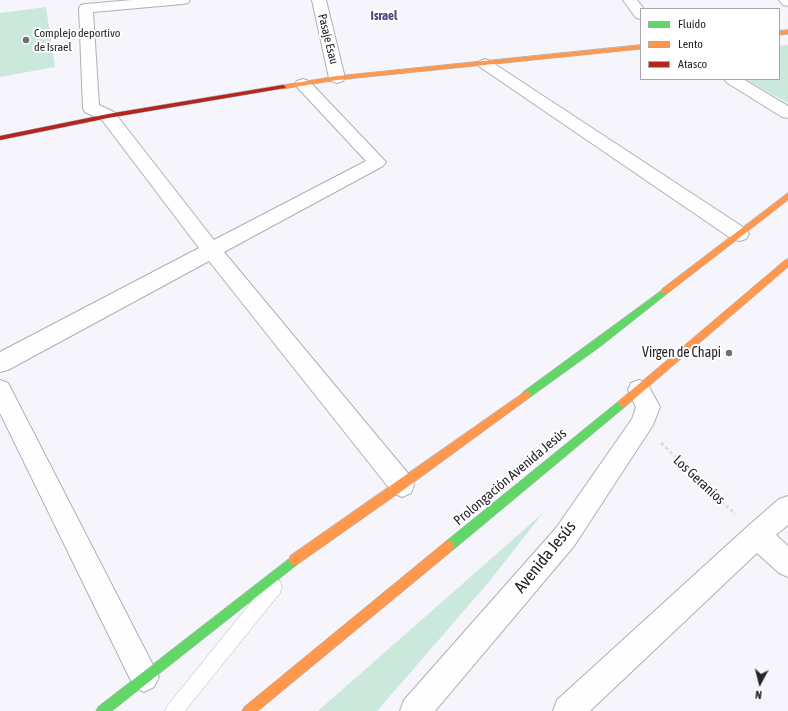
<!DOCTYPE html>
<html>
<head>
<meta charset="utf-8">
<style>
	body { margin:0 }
	#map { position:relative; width:788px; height:711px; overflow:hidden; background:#f6f5fc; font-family:"Asap Condensed",sans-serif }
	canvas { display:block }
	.legend { position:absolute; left:640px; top:8px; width:140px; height:72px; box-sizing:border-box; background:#fff; border:1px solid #a8a7ab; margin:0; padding:5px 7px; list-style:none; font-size:12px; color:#26242c }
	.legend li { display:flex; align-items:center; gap:8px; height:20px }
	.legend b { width:20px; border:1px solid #a8a7ab }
	.north { position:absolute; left:740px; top:663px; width:40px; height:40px; -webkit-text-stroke:3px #fff; paint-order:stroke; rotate:187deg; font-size:11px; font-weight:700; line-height:16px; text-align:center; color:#26242c }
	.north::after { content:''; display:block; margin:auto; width:14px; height:18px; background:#26242c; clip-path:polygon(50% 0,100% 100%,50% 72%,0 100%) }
</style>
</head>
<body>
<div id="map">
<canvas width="788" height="711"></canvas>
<ul class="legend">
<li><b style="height:5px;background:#63d668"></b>Fluido</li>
<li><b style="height:5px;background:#ff974d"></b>Lento</li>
<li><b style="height:5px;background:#b3261e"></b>Atasco</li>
</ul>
<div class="north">N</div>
</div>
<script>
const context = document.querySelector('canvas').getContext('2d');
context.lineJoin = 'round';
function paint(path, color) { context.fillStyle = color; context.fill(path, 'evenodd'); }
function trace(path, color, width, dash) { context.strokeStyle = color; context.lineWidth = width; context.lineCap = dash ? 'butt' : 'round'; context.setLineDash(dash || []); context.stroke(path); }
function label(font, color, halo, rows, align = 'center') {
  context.font = font + ' "Asap Condensed",sans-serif'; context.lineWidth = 4; context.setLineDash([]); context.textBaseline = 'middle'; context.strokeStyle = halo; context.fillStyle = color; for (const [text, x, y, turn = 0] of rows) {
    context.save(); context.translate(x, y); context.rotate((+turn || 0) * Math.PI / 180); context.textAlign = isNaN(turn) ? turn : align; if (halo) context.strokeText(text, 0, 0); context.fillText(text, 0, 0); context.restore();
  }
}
paint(new Path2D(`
	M46,7L55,67L0,77V13Z
	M788,45V103L745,79H779V46Z
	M543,513L488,583L377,711H318Z`), '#cbe8dc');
const lane = new Path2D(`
	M274,579L280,581L282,587L280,593L185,711H165L168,705L268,581Z`);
const street = new Path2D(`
	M132,0H190L188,3L183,4L93,12L99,105L114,112L214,240L366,161L297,87L295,84L297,81L303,79L309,81L386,162L383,166L224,252L411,477L414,485L411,493L402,497L393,493L209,261L8,370L0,372V352L199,248L102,120L85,112L83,108L79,8L81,5L86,4Z
	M312,0H326L345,78L343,81L337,83L331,81L329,78Z
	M623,0H637L644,9H641V19L636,18Z
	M779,0H788V6L783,5Z
	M485,59L490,61L746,229L749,234L746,239L739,241L732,239L480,67L477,64L480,61Z
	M724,79H743L788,106V118L782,117L726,82Z
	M0,380L8,383L154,667L159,677L154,687L144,692L134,687L0,413Z
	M639,380L647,383L660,407L653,425L574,546L435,711H400L404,700L556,528L632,419L636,407L628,390L631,383Z
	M788,496V525L776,535L788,546V577L779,573L757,553L590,711H553L557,700L748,526L779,499Z`);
const fast = new Path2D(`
	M665,288L668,289L669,291L668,293L601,346L529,398L526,399L523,398L521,395L523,392Z
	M623,399L626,400L628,403L626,406L453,550L449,551L445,550L444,546L445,542L620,400Z
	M294,555L298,556L299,560L298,564L112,711H96L98,707Z`);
const slow = new Path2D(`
	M788,30V34L779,35V31Z
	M641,45V49L337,80L283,89L280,87L283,85L337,76Z
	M788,193V200L668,293H662L661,291L662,289Z
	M788,259V267L626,406L623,407L620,406L618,403L620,400L785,260Z
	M526,391L529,392L531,395L529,398L406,488L298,564L294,565L290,564L289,560L290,556Z
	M449,541L453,542L454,546L453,550L258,711H242L244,707L445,542Z`);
const jam = new Path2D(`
	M283,85L286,87L285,88L108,118L0,140V136L108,114Z`);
trace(lane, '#b0afb6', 1);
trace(street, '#b0afb6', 2);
trace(fast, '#b0afb6', 1);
trace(slow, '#b0afb6', 1);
trace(jam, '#b0afb6', 1);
trace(new Path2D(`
	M661,443L735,514`), '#dddcdf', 3, [3.5, 2.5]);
paint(lane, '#fefeff');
paint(street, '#fefeff');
paint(fast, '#63d668');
paint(slow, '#ff974d');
paint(jam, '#b3261e');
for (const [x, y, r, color] of [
	[26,40,4,"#6f6d75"],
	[729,353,4,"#6f6d75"]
]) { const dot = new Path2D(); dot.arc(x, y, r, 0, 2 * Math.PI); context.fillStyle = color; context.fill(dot); trace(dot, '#fff', 1.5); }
label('12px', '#26242c', '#fff', [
	["Complejo deportivo",34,33],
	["de Israel",34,47]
], 'left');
label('12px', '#26242c', '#fff', [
	["Pasaje Esau",328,39,76]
]);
label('bold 13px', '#514583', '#fff', [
	["Israel",384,16]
]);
label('14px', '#26242c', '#fff', [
	["Virgen de Chapi",721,353]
], 'right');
label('14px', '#26242c', '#fff', [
	["Prolongación Avenida Jesús",510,477,-40],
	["Los Geranios",699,480,43]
]);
label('17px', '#26242c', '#fff', [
	["Avenida Jesús",545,557,-51]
]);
</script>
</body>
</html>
